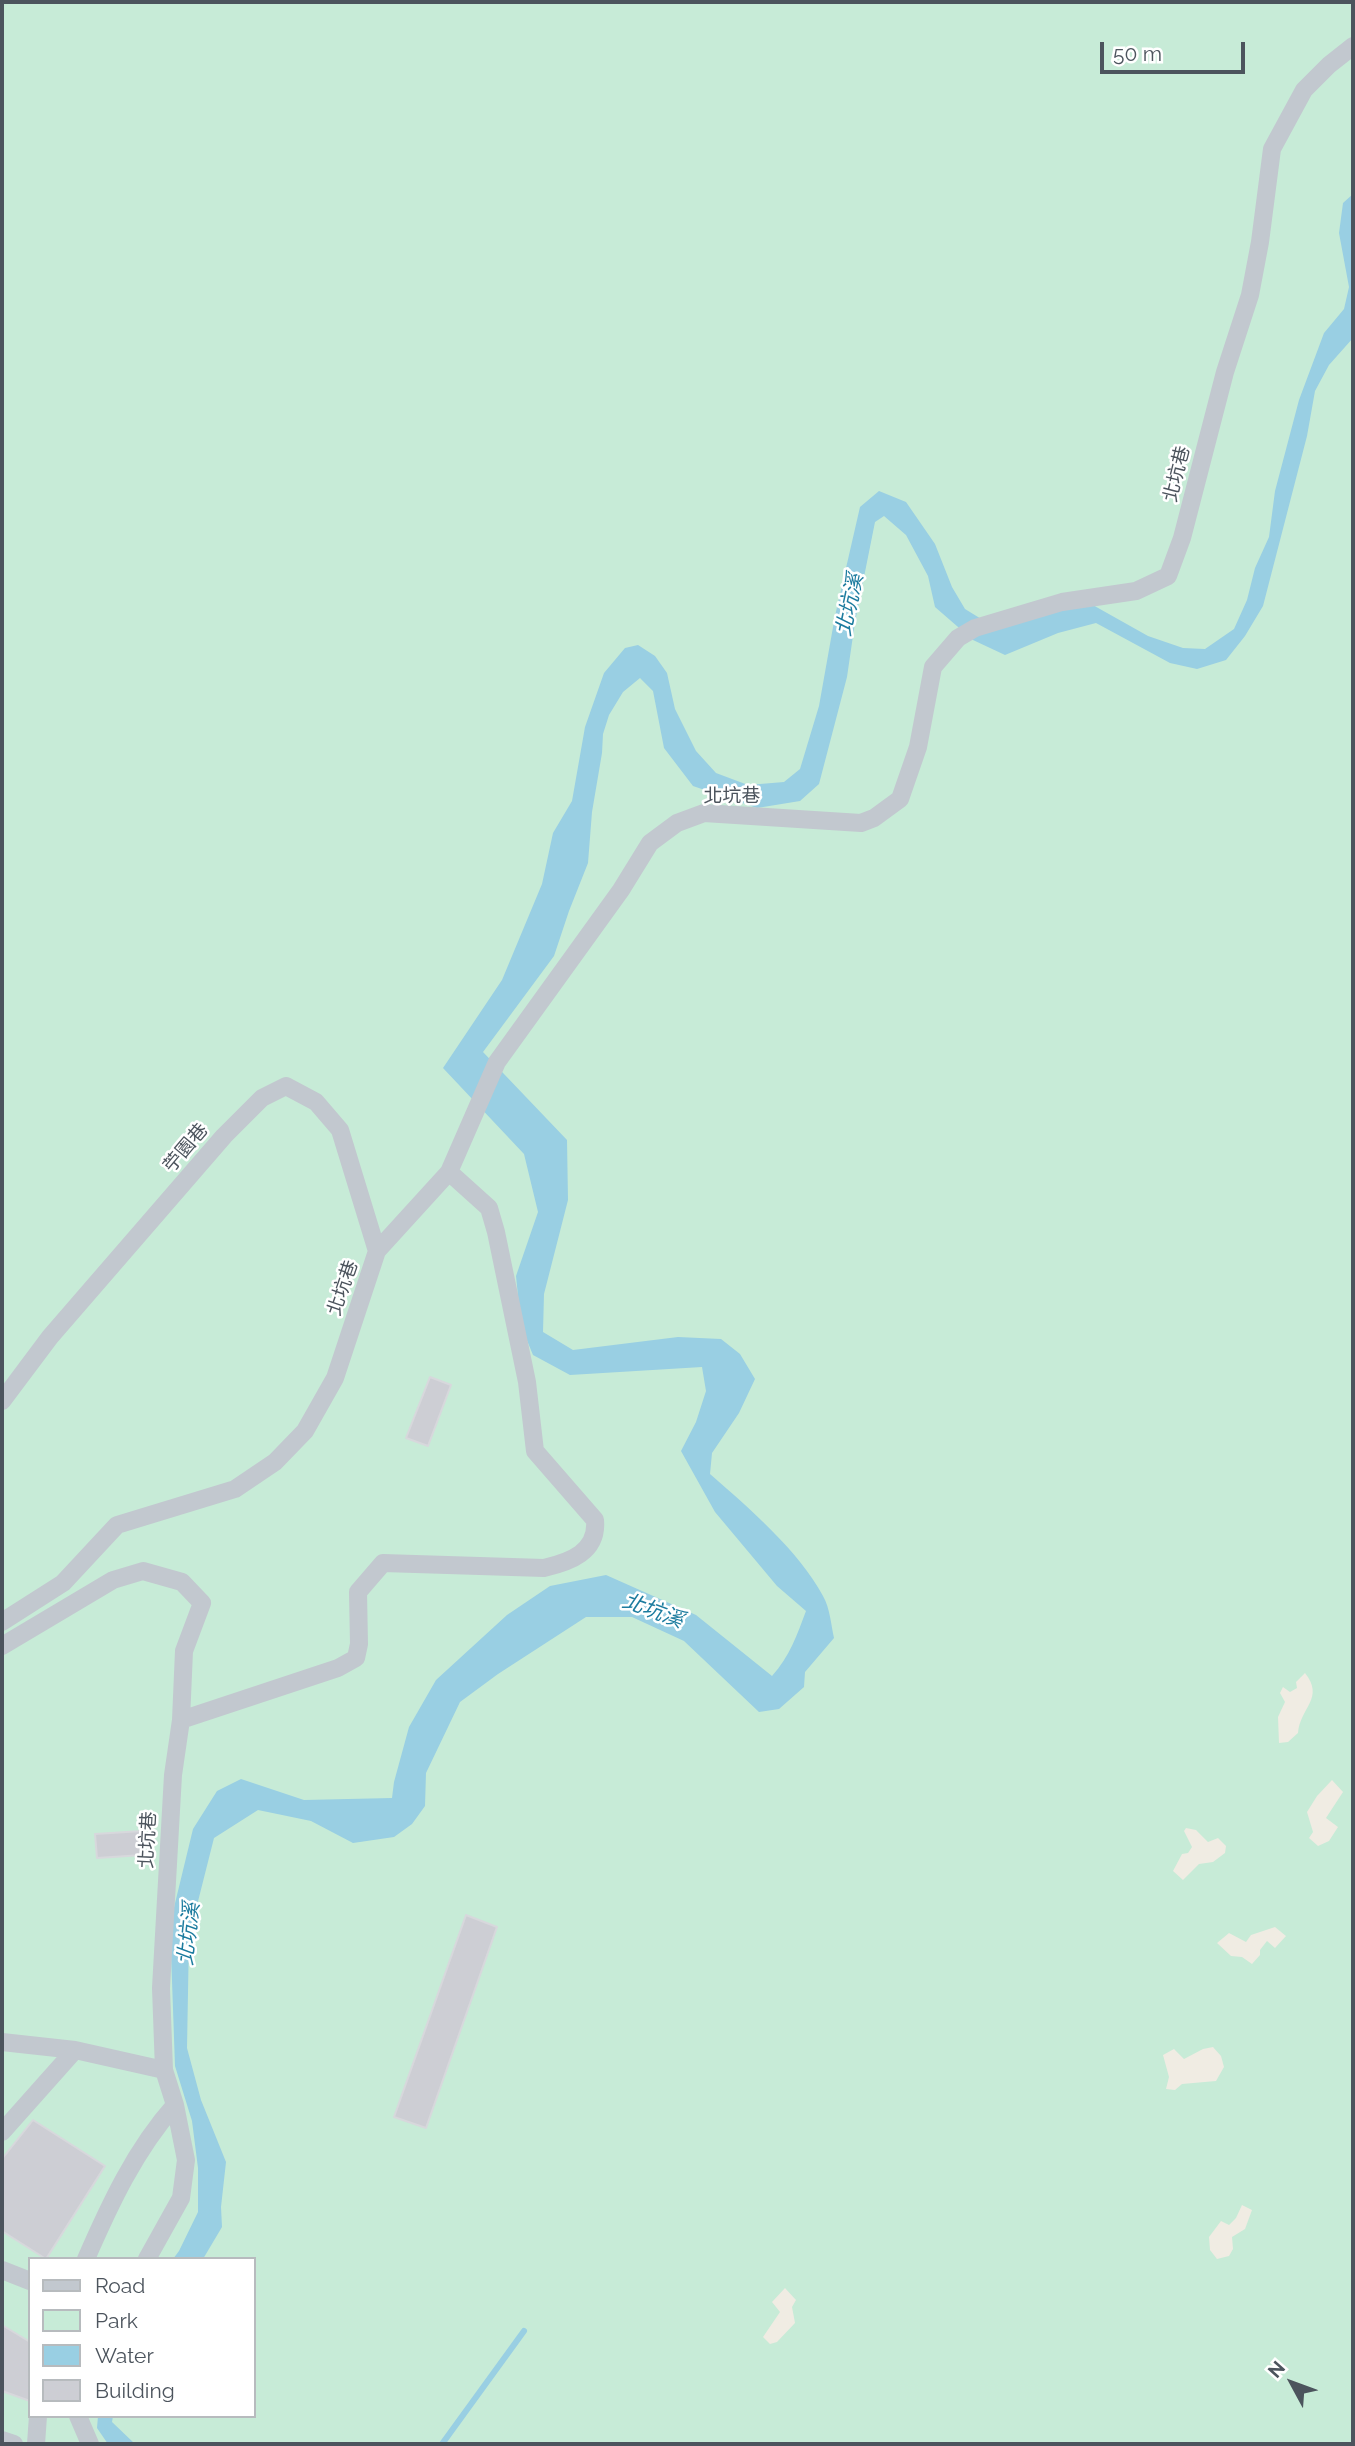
<!DOCTYPE html>
<html>
<head>
<meta charset="utf-8">
<style>
	body { margin:0 }
	#map { position:relative; width:1355px; height:2446px; overflow:hidden; background:#f4f2f2; font-family:Raleway,sans-serif }
	canvas { display:block }
	.frame { position:absolute; inset:0; border:4px solid #4c545d; pointer-events:none }
	.legend { position:absolute; left:28px; top:2257px; width:228px; height:161px; box-sizing:border-box; background:#fff; border:2px solid #b7bbbe; margin:0; padding:9px 12px; list-style:none; font-size:21px; color:#4c545d }
	.legend li { display:flex; align-items:center; gap:14px; height:35px }
	.legend b { width:35px; border:2px solid #b7bbbe }
	.north { position:absolute; left:1257px; top:2348px; width:70px; height:70px; -webkit-text-stroke:5px #fff; paint-order:stroke; rotate:311deg; font-size:19px; font-weight:700; line-height:28px; text-align:center; color:#4c545d }
	.north::after { content:''; display:block; margin:auto; width:24px; height:32px; background:#4c545d; clip-path:polygon(50% 0,100% 100%,50% 72%,0 100%) }
	.scale { position:absolute; left:1100px; top:42px; width:145px; height:32px; box-sizing:border-box; border:4px solid #4c545d; border-top:0; padding-left:9px; font-size:21px; line-height:24px; white-space:nowrap; color:#4c545d; -webkit-text-stroke:5px #fff; paint-order:stroke }
</style>
</head>
<body>
<div id="map">
<canvas width="1355" height="2446"></canvas>
<div class="frame"></div>
<ul class="legend">
<li><b style="height:9px;background:#c2c8cf"></b>Road</li>
<li><b style="height:19px;background:#c7ebd7"></b>Park</li>
<li><b style="height:19px;background:#99cfe3"></b>Water</li>
<li><b style="height:19px;background:#cdced4"></b>Building</li>
</ul>
<div class="north">N</div>
<div class="scale">50 m</div>
</div>
<script>
const context = document.querySelector('canvas').getContext('2d');
context.lineJoin = 'round';
function paint(path, color) { context.fillStyle = color; context.fill(path, 'evenodd'); }
function trace(path, color, width, dash) { context.strokeStyle = color; context.lineWidth = width; context.lineCap = dash ? 'butt' : 'round'; context.setLineDash(dash || []); context.stroke(path); }
function label(font, color, halo, rows, align = 'center') {
  context.font = font + ' Raleway,"Noto Sans TC",sans-serif'; context.lineWidth = 5; context.setLineDash([]); context.textBaseline = 'middle'; context.strokeStyle = halo; context.fillStyle = color; for (const [text, x, y, turn = 0] of rows) {
    context.save(); context.translate(x, y); context.rotate((+turn || 0) * Math.PI / 180); context.textAlign = isNaN(turn) ? turn : align; if (halo) context.strokeText(text, 0, 0); context.fillText(text, 0, 0); context.restore();
  }
}
paint(new Path2D(`
	M2,2H1353V2444H2ZM30,2259H254V2416H30Z`), '#c7ebd7');
paint(new Path2D(`
	M1305,1673C1325,1698 1300,1708 1298,1733L1288,1742L1279,1743L1278,1717L1285,1702L1280,1693L1283,1687L1290,1692L1297,1688L1296,1682Z
	M1332,1780L1343,1792L1326,1818L1338,1827L1329,1841L1318,1846L1309,1838L1313,1832L1307,1812L1317,1796Z
	M1186,1828L1196,1830L1208,1842L1218,1838L1226,1846L1225,1853L1213,1862L1199,1864L1183,1880L1173,1871L1182,1854L1188,1853L1192,1847L1184,1831Z
	M1275,1927L1286,1936L1275,1948L1267,1941L1260,1950V1955L1252,1964L1242,1957L1231,1956L1217,1943L1229,1933L1246,1942L1251,1935Z
	M1213,2047L1221,2056L1224,2067L1216,2081L1182,2084L1175,2090L1166,2089L1169,2077L1163,2055L1174,2049L1184,2059L1203,2049Z
	M1242,2205L1252,2210L1245,2229L1232,2237L1233,2249L1229,2256L1217,2259L1210,2250L1209,2237L1221,2221L1229,2225L1236,2218Z
	M785,2288L796,2300L792,2307L795,2323L777,2342L770,2344L763,2337L780,2312L772,2302Z`), '#f0ece3');
paint(new Path2D(`
	M1353,194V338L1329,365L1315,391L1307,436L1263,606L1245,636L1226,660L1197,669L1170,663L1096,623L1058,633L1005,655L973,640L935,607L928,576L906,535L884,516L875,522L855,622L847,677L819,784L800,801L757,808L693,786L664,748L653,691L640,678L623,692L609,715L603,734L602,753L592,812L588,863L569,911L554,956L483,1052L567,1140L568,1200L544,1294L543,1332L573,1350L678,1337L721,1339L740,1354L755,1379L739,1413L712,1453L710,1474C749,1508 799,1551 823,1596C830,1608 831,1625 834,1638L805,1672L804,1687L779,1709L759,1712L684,1641L632,1617H586L498,1674L460,1702L426,1773L425,1806L412,1824L394,1837L353,1843L311,1821L258,1810L214,1838L189,1937L187,2048L201,2100L226,2162L221,2207L222,2227L203,2259H173L179,2251L198,2212V2168L192,2121L175,2066L170,1924L193,1829L217,1791L241,1779L304,1800L392,1798L394,1782L409,1727L436,1680L507,1615L550,1586L606,1575L696,1615L772,1676C790,1656 797,1635 806,1611L777,1586L715,1512L681,1451L696,1422L706,1391L702,1367L570,1375L533,1355L521,1326L516,1276L538,1212L524,1154L443,1068L502,980L542,884L553,833L572,801L585,727L604,673L625,648L638,645L655,656L667,673L675,709L696,751L716,773L748,785L784,782L800,769L819,706L835,616L860,507L879,491L906,502L935,544L952,587L965,609L991,625L1091,604L1148,636L1183,648L1205,649L1234,629L1247,600L1255,568L1269,537L1275,491L1299,400L1324,333L1344,309L1349,287L1339,233L1343,203Z
	M98,2416H113L112,2422L135,2444H108L97,2428Z`), '#99cfe3');
trace(new Path2D(`
	M442,2444L524,2331`), '#99cfe3', 6);
const building = new Path2D(`
	M430,1377L451,1385L428,1446L406,1438Z
	M142,1831L143,1855L97,1858L95,1834Z
	M466,1915L497,1927L426,2128L394,2117Z
	M33,2120L105,2166L46,2259L2,2231V2159Z
	M2,2325L30,2342V2401L2,2391Z`);
paint(building, '#cdced4');
trace(building, '#d7d8dc', 2);
trace(new Path2D(`
	M2,1401L50,1337L224,1136L262,1098L286,1086L316,1102L340,1130L377,1251
	M2,1622L63,1583L117,1525L235,1489L275,1462L305,1431L335,1378L377,1251L449,1172L497,1062L621,890L650,843L677,823L704,813L861,823L874,818L900,799L918,747L933,667L958,638L975,628L1062,602L1136,591L1168,576L1182,538L1225,372L1250,295L1260,242L1272,149L1304,90L1329,65L1353,46
	M2,1646L113,1580L143,1571L182,1582L202,1603L184,1651L181,1720L173,1775L161,1988L164,2070L175,2105L186,2160L181,2198L147,2259
	M181,1720L338,1668L356,1658L359,1644L358,1592L383,1563L544,1568C570,1562 598,1552 595,1520L535,1451L527,1382L496,1232L489,1208L449,1172
	M2,2042L75,2050
	M2,2132L75,2050L164,2070
	M86,2259C110,2204 135,2150 175,2105
	M2,2270L30,2281
	M78,2416L90,2444
	M2,2440L14,2444
	M36,2444L38,2416`), '#c2c8cf', 18);
label('19px', '#4c545d', '#fff', [
	["北坑巷",1177,474,-76],
	["北坑巷",732,796],
	["苧園巷",186,1148,-50],
	["北坑巷",343,1288,-71],
	["北坑巷",148,1840,-87]
]);
label('italic 21px', '#1d7c9f', '#fff', [
	["北坑溪",850,605,-78],
	["北坑溪",653,1611,20],
	["北坑溪",189,1934,-84]
]);
</script>
</body>
</html>
